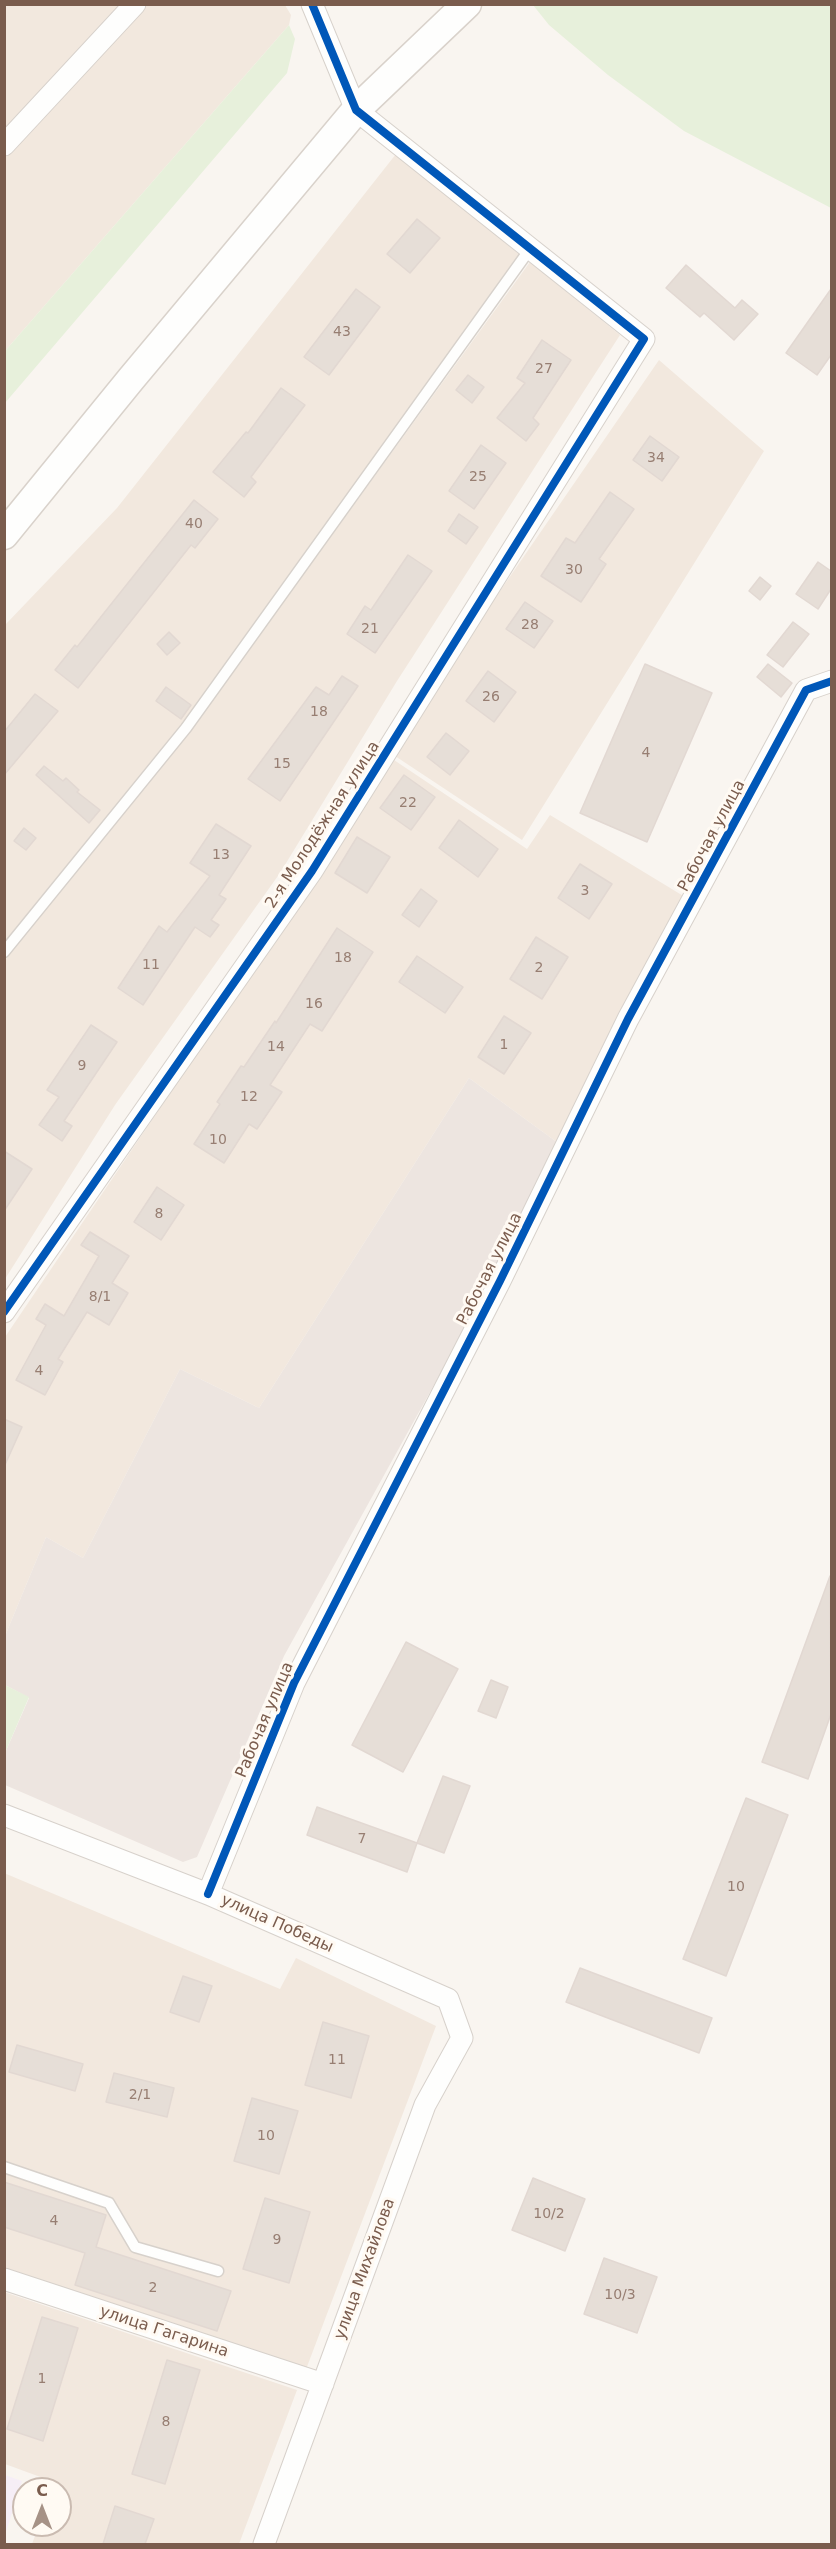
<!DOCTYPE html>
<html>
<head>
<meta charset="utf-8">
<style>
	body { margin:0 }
	#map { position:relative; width:836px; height:2549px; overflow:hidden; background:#f9f5f0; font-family:"DejaVu Sans",sans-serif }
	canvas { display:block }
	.frame { position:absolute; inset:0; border:6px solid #7a5c4d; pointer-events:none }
	.north { position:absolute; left:12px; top:2477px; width:60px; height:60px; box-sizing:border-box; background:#fffaf3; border:2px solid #cabbb1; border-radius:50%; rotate:0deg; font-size:16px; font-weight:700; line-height:24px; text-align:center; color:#7a5c4d }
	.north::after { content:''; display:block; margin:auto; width:21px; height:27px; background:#a69286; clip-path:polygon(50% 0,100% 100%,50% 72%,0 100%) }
</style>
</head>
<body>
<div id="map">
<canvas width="836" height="2549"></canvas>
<div class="frame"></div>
<div class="north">С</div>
</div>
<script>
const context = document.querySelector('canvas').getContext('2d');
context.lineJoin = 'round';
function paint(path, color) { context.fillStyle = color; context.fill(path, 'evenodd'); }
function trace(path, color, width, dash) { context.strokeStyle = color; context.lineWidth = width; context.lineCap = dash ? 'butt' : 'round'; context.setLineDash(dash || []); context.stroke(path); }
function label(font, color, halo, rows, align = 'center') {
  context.font = font + ' "DejaVu Sans",sans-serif'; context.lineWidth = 6; context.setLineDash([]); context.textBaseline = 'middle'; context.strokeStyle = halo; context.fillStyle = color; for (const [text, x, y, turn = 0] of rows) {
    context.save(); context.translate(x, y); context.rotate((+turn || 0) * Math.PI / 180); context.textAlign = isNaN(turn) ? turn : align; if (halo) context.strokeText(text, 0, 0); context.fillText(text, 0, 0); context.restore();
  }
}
paint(new Path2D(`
	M5,5H285L291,15L289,25L5,351Z
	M396,154L519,254L182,725L5,943V625L117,508Z
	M530,262L620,335L397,681L280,873L115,1105L5,1279V960L189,732Z
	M659,360L764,451L522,840L395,756L456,655Z
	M391,758L527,849L550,815L685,897L565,1148L469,1078L259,1408L180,1369L83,1558L46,1537L5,1636V1337L318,875Z
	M4,1873L280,1989L296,1958L436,2026L305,2372L5,2273Z
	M4,2292L297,2390L239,2544H32L39,2525H60V2489H52L54,2482L5,2464Z`), '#f2e8de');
paint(new Path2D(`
	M469,1078L565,1148L284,1656L197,1857L183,1862L5,1785V1753L29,1698L5,1685V1636L46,1537L83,1558L180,1369L259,1408Z`), '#ede5e0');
paint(new Path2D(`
	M5,2475L22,2481L5,2535L4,2475Z`), '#f6eef6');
paint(new Path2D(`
	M533,5H831V208L684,131L608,75L549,25Z
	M289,25L295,39L287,73L5,403V351Z
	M5,1685L29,1697L5,1753Z`), '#e7f0db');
const building = new Path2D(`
	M417,219L440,238L410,273L387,254Z
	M686,265L735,308L742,300L758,314L734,340L704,313L700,317L666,288Z
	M356,289L380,307L329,375L304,357Z
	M831,289V355L817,375L786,353Z
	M542,340L571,360L533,418L539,424L526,441L497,418L525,383L517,378Z
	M468,375L484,387L472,403L456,390Z
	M281,388L305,405L251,477L256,482L244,497L213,472L246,432L248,433Z
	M650,436L679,457L662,481L633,460Z
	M481,445L506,463L474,509L449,491Z
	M610,492L634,509L599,559L606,564L581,602L541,576L566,538L575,543Z
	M194,500L218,519L195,548L191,545L78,688L55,670L75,645L77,647Z
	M459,514L478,527L466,544L448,531Z
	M408,555L432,571L375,653L347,634L365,606L371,610Z
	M818,562L831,571V589L818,609L796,594Z
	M760,577L771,586L760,600L749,591Z
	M525,602L553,621L534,648L506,629Z
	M793,622L809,634L783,667L767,655Z
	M169,632L180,643L167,655L157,644Z
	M645,664L712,693L647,842L580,813Z
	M768,664L792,683L781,697L757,677Z
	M488,671L516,692L494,722L466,701Z
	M342,676L358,686L280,801L248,779L316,687L329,695Z
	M166,687L191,705L181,719L156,701Z
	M35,694L58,711L4,775V732Z
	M446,733L469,751L450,775L427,757Z
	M44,766L63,781L66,778L79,790L77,792L100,810L89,823L36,775Z
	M404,775L435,797L411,830L380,808Z
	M459,820L498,849L478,877L439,848Z
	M216,824L251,846L219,895L226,899L211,920L219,925L210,937L195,927L143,1005L118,988L159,926L167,932L210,876L190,863Z
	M24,828L36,838L26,850L14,841Z
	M357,837L390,857L367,893L335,873Z
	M580,864L612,884L589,919L558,898Z
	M421,889L437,901L419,927L402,915Z
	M337,928L373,952L322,1031L310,1024L270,1085L282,1092L257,1129L249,1124L224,1163L194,1144L220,1104L217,1102L241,1066L244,1067L275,1021L276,1023Z
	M536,937L568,957L542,999L510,979Z
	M417,956L463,987L445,1013L399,982Z
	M504,1016L531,1033L504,1074L478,1057Z
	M91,1025L117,1042L64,1121L72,1126L62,1141L39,1125L59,1097L47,1090Z
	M4,1151L32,1169L4,1211Z
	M157,1187L184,1205L161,1240L134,1222Z
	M90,1232L129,1256L112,1283L128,1293L109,1325L87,1312L58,1359L63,1362L45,1395L16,1380L46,1325L36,1319L45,1304L64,1316L99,1256L81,1245Z
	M4,1419L22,1427L4,1467Z
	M830,1576L831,1714L808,1779L762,1762Z
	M406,1642L458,1669L403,1772L352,1745Z
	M491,1680L508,1687L496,1718L478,1711Z
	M443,1776L470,1786L444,1853L417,1843Z
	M746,1798L788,1815L726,1976L683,1959Z
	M317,1807L417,1843L407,1872L307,1835Z
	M580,1968L712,2018L699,2053L566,2002Z
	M183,1976L212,1986L199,2022L170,2012Z
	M323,2022L369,2036L351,2098L305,2085Z
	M17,2045L83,2064L75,2091L9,2072Z
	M114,2073L174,2088L167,2117L106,2102Z
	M252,2098L298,2111L279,2174L234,2161Z
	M533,2178L585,2199L565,2251L512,2230Z
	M4,2182L106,2215L96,2247L231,2291L217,2331L75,2285L85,2253L4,2227Z
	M265,2198L310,2212L289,2283L243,2269Z
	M604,2258L657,2277L637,2333L584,2314Z
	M42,2317L78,2328L43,2441L7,2429Z
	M167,2360L200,2370L165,2484L132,2474Z
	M115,2506L154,2519L145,2544H103Z`);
paint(building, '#e6ded7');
trace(building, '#e2d8d2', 1.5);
const service = new Path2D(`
	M4,952L186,728L530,249
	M4,2167L109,2203L135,2247L218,2271`);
const minor = new Path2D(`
	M4,145L135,4
	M4,1312L312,871L644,339L356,110L312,4
	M4,1815L208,1894L448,1999L462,2038L425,2105L264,2544
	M208,1894L294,1683L500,1281L628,1019L806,690L832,681
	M4,2279L323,2384`);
const secondary = new Path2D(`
	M4,535L131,379L356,110L467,4`);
trace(service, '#d7d1cb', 13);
trace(minor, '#d7d1cb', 23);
trace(secondary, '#d9d2cb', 31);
trace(service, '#fefefd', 10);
trace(minor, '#fefefd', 21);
trace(secondary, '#fefefd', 28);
trace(new Path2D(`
	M4,1312L312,871L644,339L356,110L312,4
	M208,1894L294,1683L500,1281L628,1019L806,690L832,681`), '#0057b8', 8);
label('14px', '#977e72', null, [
	["43",342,332],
	["27",544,369],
	["34",656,458],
	["25",478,477],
	["40",194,524],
	["30",574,570],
	["28",530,625],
	["21",370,629],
	["26",491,697],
	["18",319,712],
	["4",646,753],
	["15",282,764],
	["22",408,803],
	["13",221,855],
	["3",585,891],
	["18",343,958],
	["11",151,965],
	["2",539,968],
	["16",314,1004],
	["1",504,1045],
	["14",276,1047],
	["9",82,1066],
	["12",249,1097],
	["10",218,1140],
	["8",159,1214],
	["8/1",100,1297],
	["4",39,1371],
	["7",362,1839],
	["10",736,1887],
	["11",337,2060],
	["2/1",140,2095],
	["10",266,2136],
	["10/2",549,2214],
	["4",54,2221],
	["9",277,2240],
	["2",153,2288],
	["10/3",620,2295],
	["1",42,2379],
	["8",166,2422]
]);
label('16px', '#7a5c4d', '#fffaf3', [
	["2-я Молодёжная улица",323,825,-57],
	["Рабочая улица",712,836,-62],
	["Рабочая улица",490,1269,-63],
	["Рабочая улица",265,1720,-67],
	["улица Победы",277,1924,24],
	["улица Михайлова",365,2269,-70],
	["улица Гагарина",164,2332,18]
]);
</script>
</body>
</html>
